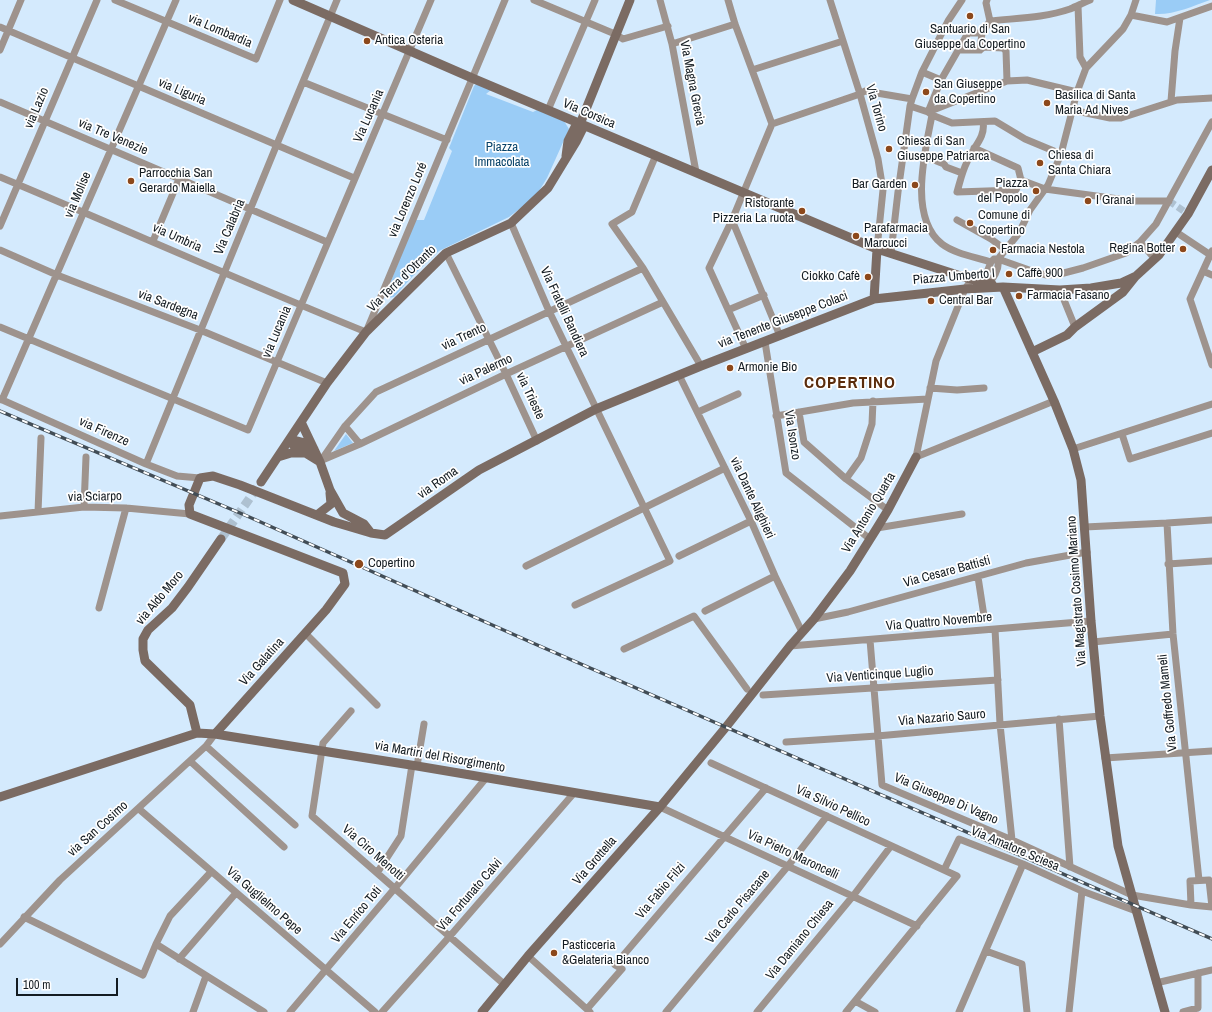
<!DOCTYPE html>
<html>
<head>
<meta charset="utf-8">
<style>
	body { margin:0 }
	#map { position:relative; width:1212px; height:1012px; overflow:hidden; background:#d4eafd; font-family:"Archivo Narrow",sans-serif }
	canvas { display:block }
	.scale { position:absolute; left:16px; top:978px; width:102px; height:18px; box-sizing:border-box; border:2px solid #141c22; border-top:0; padding-left:5px; font-size:12px; line-height:14px; white-space:nowrap; color:#141c22; -webkit-text-stroke:3px #fff; paint-order:stroke }
</style>
</head>
<body>
<div id="map">
<canvas width="1212" height="1012"></canvas>
<div class="scale">100 m</div>
</div>
<script>
const context = document.querySelector('canvas').getContext('2d');
context.lineJoin = 'round';
function paint(path, color) { context.fillStyle = color; context.fill(path, 'evenodd'); }
function trace(path, color, width, dash) { context.strokeStyle = color; context.lineWidth = width; context.lineCap = dash ? 'butt' : 'round'; context.setLineDash(dash || []); context.stroke(path); }
function label(font, color, halo, rows, align = 'center') {
  context.font = font + ' "Archivo Narrow",sans-serif'; context.lineWidth = 3.5; context.setLineDash([]); context.textBaseline = 'middle'; context.strokeStyle = halo; context.fillStyle = color; for (const [text, x, y, turn = 0] of rows) {
    context.save(); context.translate(x, y); context.rotate((+turn || 0) * Math.PI / 180); context.textAlign = isNaN(turn) ? turn : align; if (halo) context.strokeText(text, 0, 0); context.fillText(text, 0, 0); context.restore();
  }
}
paint(new Path2D(`
	M1156,0H1210C1193,6 1174,15 1155,14Z
	M476,84L491,90L486,94L533,112L537,110L564,121L569,129L547,178L539,191L526,204L509,217L439,251L413,276L394,297L388,298L386,294L415,220H424L452,151L449,148L474,86Z
	M346,434L353,443L334,451Z`), '#9accf6');
trace(new Path2D(`
	M1169,201L1188,214`), '#aec1d1', 7, [7, 3.5]);
trace(new Path2D(`
	M221,539L261,482`), '#aec1d1', 9, [9, 4.5]);
trace(new Path2D(`
	M115,0L256,59L280,0
	M534,0L615,34L623,39L668,26
	M660,0L672,44L696,172
	M728,0L735,24L772,124
	M830,0L860,94L878,159L883,190L877,249
	M987,0L986,3L990,21
	M1078,6L1080,57L1086,68
	M1131,15L1167,22L1212,6
	M0,27L354,178
	M672,44L735,24
	M0,50L21,0
	M958,50H980L984,47L1003,48L1006,51L1007,81
	M980,50L982,33
	M752,70L843,41
	M922,72L948,21L962,0
	M941,80L968,33H982L990,21C1017,18 1044,18 1070,9C1077,6 1083,3 1090,0
	M303,82L447,140
	M1171,101L1175,51L1180,18
	M0,102L327,242
	M548,110L595,0
	M1072,110L1110,118H1121L1177,100L1212,98
	M928,112L941,80L922,72L912,99L910,106L928,112L932,115L952,123L995,121L1025,139L1061,154
	M928,112L1007,81L1027,80L1077,92
	M932,115C925,152 908,217 942,244C955,254 976,257 991,262
	M983,122C986,138 972,148 967,162C962,172 960,182 957,192L1016,190L1021,180L1045,189L1111,198L1135,201H1169
	M974,148L1018,168L1021,180
	M656,155L632,212L612,224L643,268L701,366
	M924,156L944,164L946,167L962,173
	M0,177C122,228 243,282 366,332L505,0
	M732,220L780,336
	M957,220L991,239L1006,250
	M511,223L549,311L670,561L575,605
	M0,226L97,0
	M1176,232L1212,256
	M153,241L179,179
	M1140,242L1155,259
	M0,250L57,275L200,330L327,383
	M1212,251L1190,299L1212,365
	M446,253L506,374L537,441
	M891,253L898,192L910,106
	M998,259L1032,271L1046,275L1060,274L1083,268L1126,253L1140,242L1156,224L1212,122
	M1203,271L1212,275
	M983,282L991,262L994,259H998L1019,233L1030,210L1048,185L1061,154L1077,92L1086,68L1123,29L1131,15L1136,0
	M985,286C993,280 1000,269 998,259
	M1060,290L1075,327
	M728,310L764,295
	M0,327L248,430L431,0
	M765,342L786,473L870,539
	M746,349L709,268L732,220L772,124L860,94L865,91L912,99
	M679,375L751,521L775,576L802,632
	M930,388L957,390L984,388
	M0,399L146,464L177,476L200,478
	M2,400L176,0
	M698,412L738,394
	M799,412L804,442L846,479L888,510
	M776,416L853,403L928,399
	M345,426L360,444
	M1122,434L1130,459L1212,433
	M1073,449L1212,404
	M916,457L936,361L965,289L972,279
	M916,457L1054,401
	M320,461L360,444L506,374L663,302
	M320,462L345,426L376,392L643,268
	M146,464L277,144L337,0
	M846,479L861,458L872,424L873,401
	M84,507L86,457
	M38,512L41,438
	M0,516L84,507L126,508L190,514
	M1167,523L1173,634L1199,880
	M1085,527L1167,523L1212,520
	M877,528L962,514
	M679,556L751,521
	M1168,564L1212,561
	M526,566L725,468
	M978,577L984,616
	M99,608L126,508
	M705,611L775,576
	M814,619L848,612L1026,563L1087,552
	M995,629L1000,724L1012,840
	M305,633L377,705
	M870,640L882,785L1012,840L1132,895L1191,905L1212,907
	M1093,642L1173,634
	M790,646L1091,621
	M624,649L694,616L747,689
	M763,695L998,680
	M351,711L323,743L312,816L505,985
	M1059,719L1070,867
	M786,742L877,736L1100,716
	M206,746L295,825
	M1105,758L1212,751
	M190,761L284,847
	M711,763L944,870
	M417,766L424,724
	M660,807L917,926
	M139,809L375,1012
	M377,873L401,836L412,765
	M1191,905L1190,881L1209,880L1212,907
	M24,917L143,975L156,944L170,916L211,872
	M0,944L60,880L206,746L215,734
	M156,944L264,1012
	M986,951L1022,964L1027,1012
	M528,956L590,1012
	M179,959L236,893
	M1156,983L1212,970
	M855,1001L875,1012
	M587,1009L622,969L615,965L766,788
	M193,1012L206,976
	M290,1012L395,888L486,778
	M382,1012L450,936L574,793
	M666,1012L788,866L827,816
	M757,1012L853,896L891,846
	M846,1012L957,876L944,870L959,839L1023,864L1082,891L1136,911
	M959,1012L1023,864
	M1069,1012L1082,891
	M1183,1012L1198,1008V973`), '#9e938d', 7);
trace(new Path2D(`
	M293,0L472,78L877,249L967,278L992,284
	M580,124L630,0
	M566,156L568,141L577,123
	M1003,287L1054,401L1073,449L1081,480L1091,621L1100,716L1118,846L1165,1012
	M874,299L877,249
	M1032,352L1067,335L1075,327L1123,292L1135,277
	M301,422L320,462L330,490L343,513L364,524L371,533
	M290,439L294,446L320,462
	M290,439L305,443L314,449
	M278,457L291,453H306
	M261,482L327,383L366,332L446,253L511,223L548,188L576,142L584,126
	M317,515L331,504L330,493
	M197,733L190,705L145,661L143,650V639L148,630L172,608L188,587L221,539
	M215,734L417,766L660,807
	M0,797L197,733L215,734L326,610L345,584L343,573L190,514L189,505L200,478L213,476L240,485L334,522L371,533L385,535L479,470L596,409L701,366L874,299L965,289L1003,287L1060,290L1091,288L1121,283L1136,276L1159,255L1188,214L1212,170
	M482,1012L528,956L660,807L726,727L790,646L814,619L850,571L877,528L888,510L916,457`), '#7b6b63', 9);
const rail = new Path2D(`
	M0,411L247,516L535,644L1212,939`);
trace(rail, '#424d56', 3.5);
trace(rail, '#fff', 2, [6]);
for (const [x, y, r, color] of [
	[970,16,4,"#8c481b"],
	[367,41,4,"#8c481b"],
	[926,92,4,"#8c481b"],
	[1047,103,4,"#8c481b"],
	[889,149,4,"#8c481b"],
	[1040,163,4,"#8c481b"],
	[131,181,4,"#8c481b"],
	[915,185,4,"#8c481b"],
	[1036,191,4,"#8c481b"],
	[1088,201,4,"#8c481b"],
	[802,211,4,"#8c481b"],
	[970,223,4,"#8c481b"],
	[856,236,4,"#8c481b"],
	[1183,249,4,"#8c481b"],
	[993,250,4,"#8c481b"],
	[1009,274,4,"#8c481b"],
	[868,277,4,"#8c481b"],
	[1019,296,4,"#8c481b"],
	[931,301,4,"#8c481b"],
	[730,368,4,"#8c481b"],
	[359,564,5,"#8c481b"],
	[554,953,4,"#8c481b"]
]) { const dot = new Path2D(); dot.arc(x, y, r, 0, 2 * Math.PI); context.fillStyle = color; context.fill(dot); trace(dot, '#fff', 1.5); }
label('13px', '#141c22', '#fff', [
	["Santuario di San",970,30,"center"],
	["Giuseppe da Copertino",970,45,"center"],
	["Antica Osteria",375,41],
	["San Giuseppe",934,85],
	["da Copertino",934,100],
	["Basilica di Santa",1055,96],
	["Maria Ad Nives",1055,111],
	["Chiesa di San",897,142],
	["Giuseppe Patriarca",897,157],
	["Chiesa di",1048,156],
	["Santa Chiara",1048,171],
	["Parrocchia San",139,174],
	["Gerardo Maiella",139,189],
	["Piazza",1028,184,"right"],
	["del Popolo",1028,199,"right"],
	["Bar Garden",907,185,"right"],
	["I Granai",1096,201],
	["Ristorante",794,204,"right"],
	["Pizzeria La ruota",794,219,"right"],
	["Comune di",978,216],
	["Copertino",978,231],
	["Parafarmacia",864,229],
	["Marcucci",864,244],
	["Regina Botter",1175,249,"right"],
	["Farmacia Nestola",1001,250],
	["Caffè 900",1017,274],
	["Ciokko Cafè",860,277,"right"],
	["Farmacia Fasano",1027,296],
	["Central Bar",939,301],
	["Armonie Bio",738,368],
	["Copertino",368,564],
	["Pasticceria",562,946],
	["&Gelateria Bianco",562,961]
], 'left');
label('13px', '#141c22', '#fff', [
	["via Lombardia",220,31,23],
	["Via Magna Grecia",692,83,79],
	["via Liguria",182,92,23],
	["via Lazio",37,108,-67],
	["Via Torino",876,108,74],
	["Via Corsica",589,114,23],
	["Via Lucania",369,116,-66],
	["via Tre Venezie",113,137,23],
	["via Molise",78,195,-67],
	["via Lorenzo Loré",408,200,-67],
	["Via Calabria",230,227,-67],
	["via Umbria",177,238,24],
	["Piazza Umberto I",954,277,-5],
	["Via Terra d'Otranto",402,279,-44],
	["via Sardegna",168,305,21],
	["Via Fratelli Bandiera",564,312,65],
	["via Tenente Giuseppe Colaci",783,320,-21],
	["via Lucania",277,332,-67],
	["via Trento",464,337,-25],
	["via Palermo",486,370,-25],
	["via Trieste",530,396,65],
	["via Firenze",104,432,24],
	["Via Isonzo",792,435,81],
	["via Roma",438,483,-35],
	["via Sciarpo",95,497,-1],
	["via Dante Alighieri",752,498,65],
	["Via Antonio Quarta",869,513,-59],
	["Via Cesare Battisti",947,572,-15],
	["Via Magistrato Cosimo Mariano",1077,591,-94],
	["via Aldo Moro",160,598,-50],
	["Via Quattro Novembre",939,622,-5],
	["Via Galatina",262,662,-48],
	["Via Venticinque Luglio",880,675,-4],
	["Via Goffredo Mameli",1168,703,-96],
	["Via Nazario Sauro",942,718,-5],
	["via Martiri del Risorgimento",440,757,10],
	["Via Giuseppe Di Vagno",946,799,23],
	["Via Silvio Pellico",833,806,25],
	["via San Cosimo",98,829,-42],
	["Via Amatore Sciesa",1015,849,23],
	["Via Ciro Menotti",373,853,41],
	["Via Pietro Maroncelli",793,855,25],
	["Via Grottella",595,861,-49],
	["Via Fabio Filzi",661,891,-50],
	["Via Fortunato Calvi",470,895,-49],
	["Via Guglielmo Pepe",264,901,41],
	["Via Carlo Pisacane",738,907,-50],
	["Via Enrico Toti",357,915,-50],
	["Via Damiano Chiesa",800,940,-51]
]);
label('13px', '#074269', '#fff', [
	["Piazza",502,148],
	["Immacolata",502,163]
]);
context.letterSpacing = '1px';
label('bold 17px', '#5a2c0c', '#fff', [
	["COPERTINO",850,383]
]);
context.letterSpacing = '0px';
</script>
</body>
</html>
